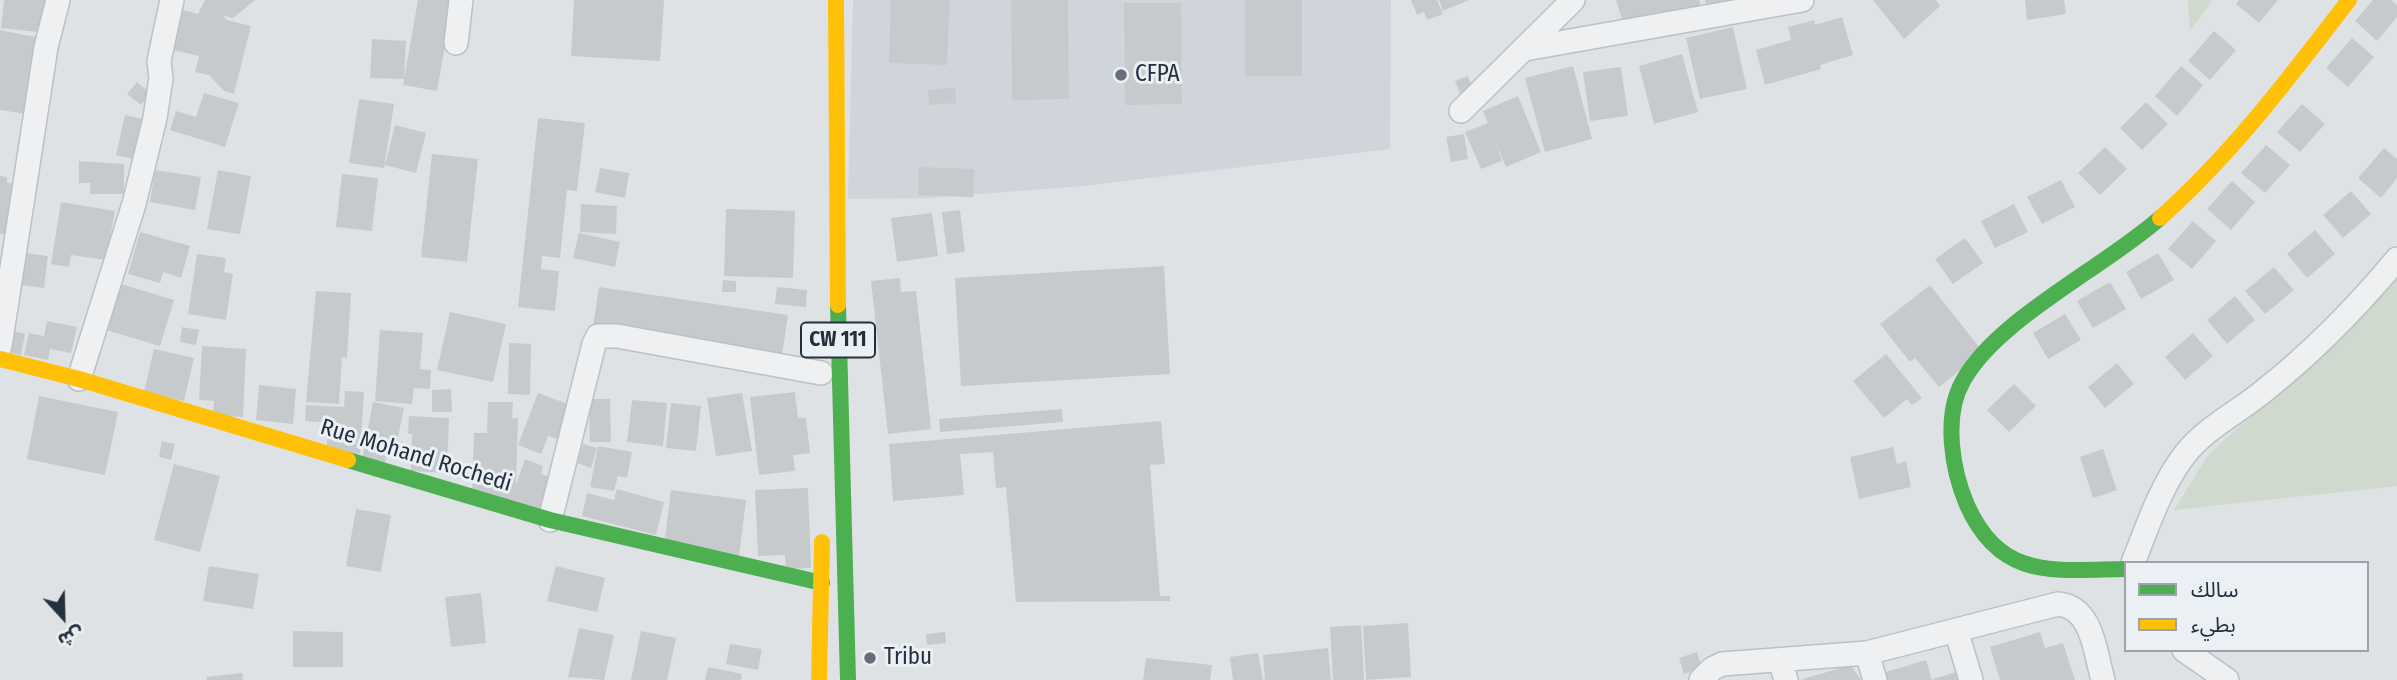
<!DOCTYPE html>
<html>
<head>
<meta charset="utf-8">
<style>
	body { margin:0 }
	#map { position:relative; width:2397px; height:680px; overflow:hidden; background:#dfe2e5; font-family:"Fira Sans Condensed","Noto Sans Arabic",sans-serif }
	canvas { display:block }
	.legend { position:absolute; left:2124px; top:561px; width:245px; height:91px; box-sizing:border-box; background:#ebf0f5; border:2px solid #9ca3ac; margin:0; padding:9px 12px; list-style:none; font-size:21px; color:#25303f }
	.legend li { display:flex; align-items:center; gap:14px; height:35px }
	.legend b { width:35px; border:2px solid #9ca3ac }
	.north { position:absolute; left:28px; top:582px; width:70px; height:70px; -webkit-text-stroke:5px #ebf0f5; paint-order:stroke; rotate:158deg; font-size:19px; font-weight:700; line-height:28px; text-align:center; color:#25303f }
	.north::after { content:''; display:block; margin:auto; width:24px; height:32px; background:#25303f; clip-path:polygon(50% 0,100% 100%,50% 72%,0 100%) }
</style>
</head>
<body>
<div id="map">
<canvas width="2397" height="680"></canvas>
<ul class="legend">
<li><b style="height:9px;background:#4caf50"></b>سالك</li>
<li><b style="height:9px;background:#ffc107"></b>بطيء</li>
</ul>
<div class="north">ش</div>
</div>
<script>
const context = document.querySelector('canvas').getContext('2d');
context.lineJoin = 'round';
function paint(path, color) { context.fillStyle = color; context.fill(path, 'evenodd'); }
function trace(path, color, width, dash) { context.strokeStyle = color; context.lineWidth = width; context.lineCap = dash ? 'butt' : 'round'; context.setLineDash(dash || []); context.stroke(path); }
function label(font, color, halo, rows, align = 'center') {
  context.font = font + ' "Fira Sans Condensed",sans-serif'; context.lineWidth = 6; context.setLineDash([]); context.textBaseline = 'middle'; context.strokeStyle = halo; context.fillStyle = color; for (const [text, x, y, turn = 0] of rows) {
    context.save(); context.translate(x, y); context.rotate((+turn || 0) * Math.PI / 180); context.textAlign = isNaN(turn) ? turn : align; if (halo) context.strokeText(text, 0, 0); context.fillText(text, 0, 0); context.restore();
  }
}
paint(new Path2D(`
	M853,0H1391L1390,149L1084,186L928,198L848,199Z`), '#d0d5dc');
paint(new Path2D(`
	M2188,0H2212L2190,31Z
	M2397,270V486L2174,510L2207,456L2275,394Z`), '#d0d9ce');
paint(new Path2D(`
	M4,0H52L47,33L1,28Z
	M205,0H255L233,18L223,16L227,20L251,26L234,94L224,91L209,75L195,72L199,56L173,50L176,8L198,14Z
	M418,0H453L437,91L403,85Z
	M574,0H664L660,61L571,56Z
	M891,0H950L947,65L889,63Z
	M1011,0H1068L1069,99L1012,100Z
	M1245,0H1302V76H1245Z
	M1411,0H1437L1443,14L1427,20L1424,12L1417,15Z
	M1439,0H1469L1443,11Z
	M1616,0H1699L1702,9L1645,25L1642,17L1623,22Z
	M1705,0H1729L1730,1L1706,6Z
	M1873,0H1936L1940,6L1904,39Z
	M2025,0H2064L2066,14L2027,20Z
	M2239,0H2278L2259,23L2236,4Z
	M2373,0H2391L2397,5V17L2377,41L2355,21Z
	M1124,3H1181L1182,104L1125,105Z
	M1842,17L1853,55L1820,65L1821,69L1765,85L1756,50L1791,40L1788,27L1814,20L1815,25Z
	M1733,27L1747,89L1700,99L1686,38Z
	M0,30L45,39L32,115L0,110Z
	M2214,31L2236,50L2210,80L2188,61Z
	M2352,38L2374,57L2348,87L2326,68Z
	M372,39L406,41L404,79L370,78Z
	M1682,54L1698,112L1654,124L1639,66Z
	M1573,66L1592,139L1545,152L1525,78Z
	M2181,66L2203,85L2177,116L2155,96Z
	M1621,67L1628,116L1590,121L1583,72Z
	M1468,76L1473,89L1460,94L1455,81Z
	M137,82L150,93L141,105L127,94Z
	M955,87L956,103L929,105L928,90Z
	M204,93L239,103L225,147L170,130L176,111L196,117Z
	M1518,96L1541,152L1506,167L1496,143L1502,161L1481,169L1465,132L1488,123L1483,111Z
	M359,99L394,104L384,168L349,163Z
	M2146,102L2168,124L2142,150L2120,128Z
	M2302,104L2325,124L2300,152L2277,132Z
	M125,115L151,121L142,161L116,155Z
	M538,118L585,123L577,191L567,190L560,258L542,256L541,269L559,271L555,311L518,307Z
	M395,125L426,133L416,173L385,165Z
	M1464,134L1468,159L1451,162L1446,137Z
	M2266,145L2290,165L2265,193L2241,173Z
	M2105,147L2127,169L2100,195L2078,173Z
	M2384,148L2397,159V178L2381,198L2358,178Z
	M432,154L478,159L467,262L421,257Z
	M79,161L124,164V194H90V183H79Z
	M919,167L974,169L973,197L918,195Z
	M600,168L629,173L625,198L595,192Z
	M155,170L201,177L195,210L150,202Z
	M218,170L251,176L240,234L207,229Z
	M342,174L378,178L372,231L336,227Z
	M0,176L7,177V183L21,184L15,235L0,234Z
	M2061,180L2075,207L2042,224L2027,197Z
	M2232,181L2255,202L2231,230L2207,209Z
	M2351,191L2371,214L2343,238L2323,215Z
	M61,202L115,211L106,260L71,255L69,267L51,264Z
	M581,204L617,206L616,234L580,232Z
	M2014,204L2028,232L1995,248L1981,221Z
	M726,209L795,211L793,278L724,276Z
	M960,210L965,252L947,254L942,212Z
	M932,213L938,256L897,262L891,218Z
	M2193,221L2216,241L2192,269L2168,249Z
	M2315,230L2335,254L2307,278L2287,254Z
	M140,232L190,246L181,278L163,272L160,283L128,274Z
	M579,233L620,242L615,267L573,258Z
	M1965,238L1983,263L1953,284L1935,259Z
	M18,252L48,256L44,288L14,284Z
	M2158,253L2174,280L2141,299L2126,272Z
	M197,254L226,258L224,272L233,274L226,320L188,314Z
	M1164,266L1170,374L961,386L955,278Z
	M2274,267L2294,290L2265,314L2245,291Z
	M900,278L901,292L916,291L931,429L888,434L871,281Z
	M723,280L736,281V292H722Z
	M2110,282L2126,309L2093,328L2077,301Z
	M121,284L174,300L160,346L106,330Z
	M1930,285L1983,352L1939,387L1915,358L1910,362L1880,324Z
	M599,287L788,315L782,355L593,327Z
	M777,287L807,290L806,307L775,304Z
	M316,291L351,293L347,358L342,357L339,404L306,402Z
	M2235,296L2255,320L2227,344L2207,320Z
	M450,312L506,324L493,382L437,370Z
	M2065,314L2081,340L2048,359L2033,333Z
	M47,321L77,327L71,353L50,349L48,360L24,355L29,333L44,336Z
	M182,327L199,330L196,345L180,342Z
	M7,329L25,334L21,355L2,351Z
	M380,330L423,333L420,369L431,370L430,389L414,388L412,404L375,401Z
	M2193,333L2213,356L2185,380L2165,357Z
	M509,343L531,344L530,395L508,394Z
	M202,346L246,349L243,417L213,415L214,401L199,400Z
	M154,349L194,358L184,401L144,392Z
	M1886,354L1922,398L1912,405L1907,399L1884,418L1853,381Z
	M2117,363L2134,384L2105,408L2088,387Z
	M2014,384L2036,406L2009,432L1987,410Z
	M259,385L296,389L293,424L256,420Z
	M451,389L452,412H432V390Z
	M345,391L364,392L360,454L326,452L329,423L305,421L306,405L344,407Z
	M795,392L798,418H806L810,453L793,455L795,471L759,475L750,397Z
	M538,393L573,406L560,440L548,436L541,454L518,445Z
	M742,393L752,451L716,456L707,398Z
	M39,396L118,412L105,475L27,459Z
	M589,399H610L611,442H590Z
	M632,400L667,403L663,446L627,442Z
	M373,402L404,408L396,447L389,446L385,463L362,459Z
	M488,402H513L512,418H518L516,485L525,459L543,466L541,474L558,480L547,511L472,492L474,433H487Z
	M671,403L701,406L696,451L666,448Z
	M1062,409L1063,422L940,432L939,419Z
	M409,416L449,418L447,473L411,471L412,434H408Z
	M1161,421L1165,464L1150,465L1160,596H1170V601L1016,602L1006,487L996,488L993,452L960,454L964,495L893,501L889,444Z
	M162,441L175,444L171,460L159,457Z
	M583,444L597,448L591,468L577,463Z
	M598,446L632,452L627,478L618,476L614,491L590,487Z
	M1893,447L1897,464L1906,461L1911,487L1859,499L1850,457Z
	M2103,449L2117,490L2093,498L2080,457Z
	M174,464L220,476L200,552L154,540Z
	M808,488L811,568L786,569L785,555L758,556L755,490Z
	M617,489L664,502L656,535L582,516L587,493L614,500Z
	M671,490L746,500L739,557L664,545Z
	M356,509L391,515L381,572L346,566Z
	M209,566L259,574L253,609L203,601Z
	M556,566L605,578L597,612L547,601Z
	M481,593L486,643L451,647L445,597Z
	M1408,623L1411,677L1366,680L1363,626Z
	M1361,625L1364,680H1333L1330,627Z
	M579,628L614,635L604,680L568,677Z
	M293,631L343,632V667H293Z
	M641,631L676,638L667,680H631Z
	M945,632L946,643L927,645L926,634Z
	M2040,632L2045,648L2063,643L2075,680H2000L1990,647Z
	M730,644L762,649L758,670L726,664Z
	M1328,648L1331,680H1265L1263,655Z
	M1697,652L1702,668L1684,674L1679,658Z
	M1258,653L1263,680H1233L1230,657Z
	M1146,658L1212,665L1210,680H1143Z
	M1926,660L1932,680H1881L1879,674Z
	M1851,665L1861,680H1803V679Z
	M708,667L742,674L741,680H705Z
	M1956,672L1958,680H1934L1933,679Z
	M242,673L243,680H207L206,677Z`), '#c7cacd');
const street = new Path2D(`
	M456,43L461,0
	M1525,49L1802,0
	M1461,111L1573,0
	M0,346L46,47L58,0
	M79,379L134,204L155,118L161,78L159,61L172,0
	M550,520L594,344L598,336H617L821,373
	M2133,563C2148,525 2161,485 2186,453C2207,427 2240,411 2265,390C2314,351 2357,307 2397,259
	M1956,630L1971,680
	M2184,650L2227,680
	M1867,653L1875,680
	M1780,660L1786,680
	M1701,680L1712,669L1722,664L1867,653L2058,604C2093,607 2095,653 2103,680`);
trace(street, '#bdc0c3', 26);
trace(street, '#eef0f2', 23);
trace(new Path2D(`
	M838,305L848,680
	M348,460L550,520L822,583
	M2126,569C2055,570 2001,581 1967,505C1952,470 1943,416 1963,381C1997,319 2105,267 2160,218`), '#4caf50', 16);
trace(new Path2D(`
	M836,0L838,305
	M2160,218C2232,154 2290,77 2349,0
	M0,359L79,379L348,460
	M819,680L822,542`), '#ffc107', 16);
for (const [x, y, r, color] of [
	[1121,75,7,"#666e79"],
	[870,658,7,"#666e79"]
]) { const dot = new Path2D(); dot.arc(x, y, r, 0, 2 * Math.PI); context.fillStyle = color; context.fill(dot); trace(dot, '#ebf0f5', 2.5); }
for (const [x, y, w] of [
	[838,340,74]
]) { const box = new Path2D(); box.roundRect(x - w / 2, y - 17.5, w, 35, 5); context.fillStyle = '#ebf0f5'; context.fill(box); trace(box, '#25303f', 2); }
label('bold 21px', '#25303f', null, [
	["CW 111",838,340]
]);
label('23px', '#25303f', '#ebf0f5', [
	["CFPA",1135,75],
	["Tribu",884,658]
], 'left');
label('23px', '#25303f', '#ebf0f5', [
	["Rue Mohand Rochedi",416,456,17]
]);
</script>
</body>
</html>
